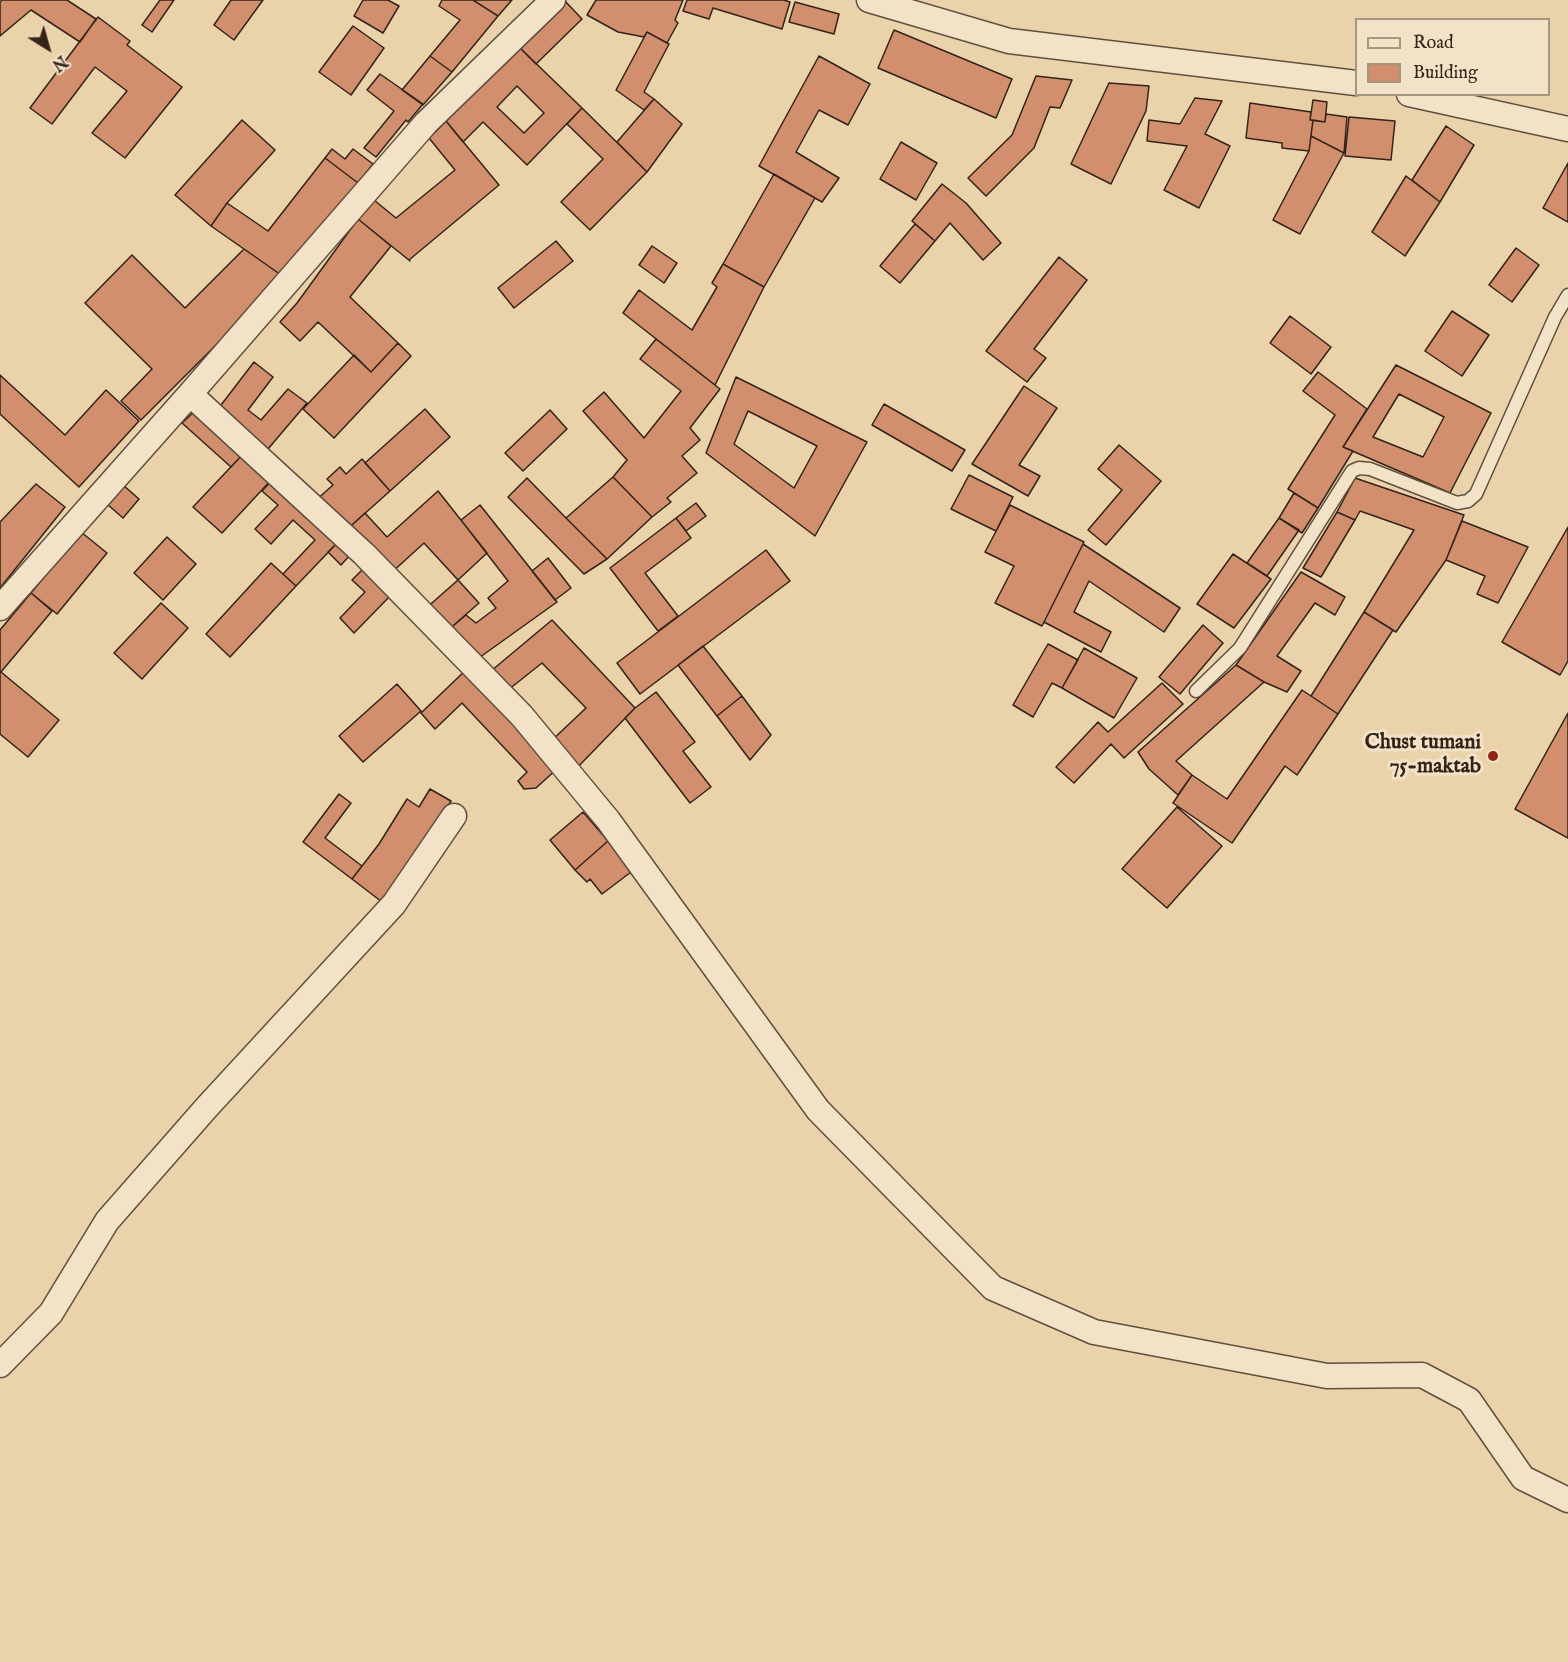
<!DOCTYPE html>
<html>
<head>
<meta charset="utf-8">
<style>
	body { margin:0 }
	#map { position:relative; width:1568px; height:1662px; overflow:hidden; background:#ead3ab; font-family:"IM FELL English",serif }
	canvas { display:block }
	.legend { position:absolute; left:1355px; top:18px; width:195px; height:78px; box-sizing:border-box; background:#f1e2c8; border:2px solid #a59682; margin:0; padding:8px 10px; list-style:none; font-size:18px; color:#332319 }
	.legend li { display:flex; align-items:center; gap:12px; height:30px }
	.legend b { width:30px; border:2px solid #a59682 }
	.north { position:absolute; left:18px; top:18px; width:60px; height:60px; -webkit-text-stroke:4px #f1e2c8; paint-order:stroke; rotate:143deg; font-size:16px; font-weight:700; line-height:24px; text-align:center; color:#332319 }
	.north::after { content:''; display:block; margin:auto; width:21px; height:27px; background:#332319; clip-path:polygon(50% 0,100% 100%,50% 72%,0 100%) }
</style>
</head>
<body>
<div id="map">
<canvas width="1568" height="1662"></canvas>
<ul class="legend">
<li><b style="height:8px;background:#f1e2c8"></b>Road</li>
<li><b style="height:16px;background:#d18f6e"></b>Building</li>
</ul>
<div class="north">N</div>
</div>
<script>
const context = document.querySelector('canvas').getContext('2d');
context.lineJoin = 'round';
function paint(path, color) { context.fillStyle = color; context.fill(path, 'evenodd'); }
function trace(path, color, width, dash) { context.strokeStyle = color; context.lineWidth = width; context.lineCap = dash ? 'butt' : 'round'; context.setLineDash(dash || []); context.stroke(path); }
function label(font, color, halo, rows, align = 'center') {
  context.font = font + ' "IM FELL English",serif'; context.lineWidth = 6; context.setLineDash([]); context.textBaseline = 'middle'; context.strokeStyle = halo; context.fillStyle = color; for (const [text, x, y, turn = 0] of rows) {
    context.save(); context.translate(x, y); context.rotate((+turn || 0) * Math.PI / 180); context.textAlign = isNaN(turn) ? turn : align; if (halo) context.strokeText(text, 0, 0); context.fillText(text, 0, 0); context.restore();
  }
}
const building = new Path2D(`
	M2,0H67L96,19L80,42L31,10L0,36V2Z
	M160,0H174L152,32L142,25Z
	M231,0H263L234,40L214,25Z
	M363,0H388L399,6L383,33L354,16Z
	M442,0H473L498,16L452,72L430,56L460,20L439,6Z
	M473,0H512L498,16Z
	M596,0H683L675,20L678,23L667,43L647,32L644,37L618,32L587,15Z
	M687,0H784L790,2L782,29L713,8L709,19L683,11Z
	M565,1L582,19L536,64L518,46Z
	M795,2L839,14L834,34L789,22Z
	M98,17L130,41L127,45L182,87L125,158L92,133L127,91L95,67L52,124L30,108Z
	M353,26L384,48L351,95L319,72Z
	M894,30L1012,79L996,118L878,68Z
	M647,32L669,44L644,92L654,99L644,110L616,90Z
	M518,46L582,108L527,165L483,122L463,142L446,121ZM517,86L544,113L524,133L497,107Z
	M430,56L452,72L423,105L402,90Z
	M819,56L870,84L848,125L819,110L796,152L839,178L822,202L759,166Z
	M380,74L423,104L408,122L406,120L376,157L364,148L394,111L367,90Z
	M1036,76L1072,80L1060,108L1050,107L1034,148L986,196L968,178L1012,135Z
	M1109,83L1149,86L1146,111L1111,184L1071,164Z
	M1195,98L1222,101L1205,134L1230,146L1199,208L1164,190L1187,146L1147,141L1149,120L1180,124Z
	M654,99L682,124L647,172L617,142Z
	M1313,100L1327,102L1325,122L1310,120Z
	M1250,103L1311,112L1310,120H1313L1309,151L1282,148V143L1246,138Z
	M582,108L647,172L590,230L561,202L603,159L567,124Z
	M1326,114L1347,117L1344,153L1311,136L1313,120L1325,122Z
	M1349,117L1395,121L1391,160L1345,156Z
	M242,120L275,150L227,203L211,226L175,195Z
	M446,121L499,185L409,260L410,261L358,219L374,200L396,218L455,170L429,138Z
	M1446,126L1474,145L1440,202L1412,180Z
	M1311,136L1344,153L1300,234L1273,220L1309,151Z
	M901,142L937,163L916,200L880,179Z
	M332,149L345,159L353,149L373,164L358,183L325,158Z
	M325,158L358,183L284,277L211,226L227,203L268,231Z
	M1568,163V222L1543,208Z
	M774,174L815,198L764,287L723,264Z
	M1406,176L1440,202L1405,256L1372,232Z
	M942,184L966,203L1001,243L983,260L950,223L935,241L912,221Z
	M358,219L391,246L350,297L398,343L371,372L318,322L300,341L280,322L297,303Z
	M915,224L935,241L900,283L880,266Z
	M556,241L573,261L514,308L498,288Z
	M652,246L677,263L664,283L639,265Z
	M1516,248L1539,265L1512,302L1489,285Z
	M244,249L284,277L141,420L121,401L152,369L85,303L132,255L185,308Z
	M1059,257L1087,280L1034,349L1046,358L1027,382L986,351Z
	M723,264L764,287L715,385L623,313L639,290L692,330L717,287L712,283Z
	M1452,311L1489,335L1462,376L1425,351Z
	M1290,316L1331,347L1311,374L1270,343Z
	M656,339L720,389L690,428L700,440L682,456L697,473L667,498L671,502L652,517L613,477L627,460L583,411L604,392L644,438L681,391L640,359Z
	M398,343L411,356L334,438L303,409L354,355L371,372Z
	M254,362L273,377L248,410L261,420L288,389L307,403L268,449L218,409Z
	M1396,365L1491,413L1450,493L1343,447ZM1399,394L1444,417L1423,457L1373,437Z
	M1318,372L1367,409L1343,447L1353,451L1318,508L1288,489L1335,415L1303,391Z
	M0,375L65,435L106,390L139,421L79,487L0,414Z
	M736,377L867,442L815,536L706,453ZM748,411L817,446L794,488L734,444Z
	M1024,386L1057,408L1019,465L1040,476L1028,496L972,464Z
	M884,404L965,450L952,471L872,425Z
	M425,409L450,437L390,491L365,463Z
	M550,410L567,429L523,471L505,453Z
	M195,411L243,454L231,467L182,423Z
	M1119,445L1161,481L1106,545L1088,530L1122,490L1098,469Z
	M245,452L273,478L222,533L193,507Z
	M362,459L390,491L343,533L315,501L333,485L327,479L340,467L346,474Z
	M969,475L1013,497L996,531L951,509Z
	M275,477L339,541L296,586L283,574L315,540L293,520L271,544L255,529L278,505L262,491Z
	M613,477L652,517L607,559L566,518Z
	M527,478L566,518L607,559L584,574L508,497Z
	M1355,478L1464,515L1446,560L1396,632L1364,612L1414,530L1360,511L1355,520L1337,512Z
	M36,484L65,507L0,588V522Z
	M123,485L139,499L123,518L107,504Z
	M438,491L487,553L458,580L424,543L390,574L343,533L365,513L387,537Z
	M1294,493L1318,508L1302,533L1279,518Z
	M696,503L706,516L686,531L676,518Z
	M480,505L557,602L476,660L447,631L466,615L476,623L496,608L488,598L508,581L461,520Z
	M1010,505L1084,542L1042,626L995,603L1014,566L985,552Z
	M1337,512L1355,520L1321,577L1303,568Z
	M676,518L691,538L645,573L678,616L658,631L610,568Z
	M1279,518L1299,530L1267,576L1247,563Z
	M1462,521L1528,547L1498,603L1477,594L1485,576L1446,560Z
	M1568,527V661L1560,675L1502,642Z
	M81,532L107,553L57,614L31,593Z
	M167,537L196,564L163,600L134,573Z
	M339,541L352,553L341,565L328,552Z
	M1083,544L1180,608L1164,632L1089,581L1074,612L1111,632L1101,652L1044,622Z
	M766,550L790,581L640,694L617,663Z
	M1233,554L1271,579L1234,628L1197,604Z
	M548,558L571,588L555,600L532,571Z
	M271,563L296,586L230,657L206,634Z
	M365,567L392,594L354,633L340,618L365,592L352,580Z
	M1301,572L1345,597L1335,615L1315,603L1277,656L1301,671L1287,692L1264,682L1236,665Z
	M458,580L479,603L447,631L424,610Z
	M31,593L52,611L1,672L59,720L28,757L0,734V630Z
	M161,603L188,628L142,679L114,653Z
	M1364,612L1393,630L1338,714L1311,696Z
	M552,620L635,708L573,772L549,743L586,708L542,663L508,690L491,671Z
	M1203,625L1223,643L1180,694L1159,677Z
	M1048,644L1078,660L1062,688L1052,683L1033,717L1013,705Z
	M703,646L742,696L717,716L678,665Z
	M1084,648L1137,678L1114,718L1062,688Z
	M1236,665L1264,682L1176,761L1192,775L1178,795L1149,769L1138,752Z
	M469,667L559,767L536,788L524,789L518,781L527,772L462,703L435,729L421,713Z
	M1162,683L1183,704L1124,758L1111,744L1074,783L1056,767L1098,722L1108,732Z
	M397,684L421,711L363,762L339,736Z
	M1302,690L1338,714L1297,775L1285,766L1232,843L1173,803L1192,775L1227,799Z
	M656,692L695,742L683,751L711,787L690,803L625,718L635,708Z
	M742,696L771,735L750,760L717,716Z
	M1568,713V838L1515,809Z
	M430,789L451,801L412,865L382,902L352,879L379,844L407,799L419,807Z
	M339,794L351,803L325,838L362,866L352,879L303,842Z
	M1177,807L1222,846L1167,908L1122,869Z
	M583,812L608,841L575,870L550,840Z
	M608,841L631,872L602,894L590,879L587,882L575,870Z`);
paint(building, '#d18f6e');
trace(building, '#332319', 1.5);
const service = new Path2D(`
	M1196,691L1240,648L1352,471L1359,468L1370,469L1457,503L1468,501L1476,494L1555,317L1568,295`);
const minor = new Path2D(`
	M869,0L1009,41L1356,83
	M1409,94L1568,129
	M190,394L364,554L522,716L608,820L818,1110L993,1288L1094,1332L1327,1376L1422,1375L1469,1400L1523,1478L1568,1500
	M0,608L190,394L426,123L553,0
	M0,1365L51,1313L107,1221L207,1107L394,904L454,816`);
trace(service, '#614f3e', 15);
trace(minor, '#614f3e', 27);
trace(service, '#f1e2c8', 12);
trace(minor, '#f1e2c8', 24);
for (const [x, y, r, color] of [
	[1493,756,6,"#8f2418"]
]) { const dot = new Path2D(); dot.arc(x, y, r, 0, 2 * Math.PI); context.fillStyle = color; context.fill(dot); trace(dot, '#f1e2c8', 2); }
label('bold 21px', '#332319', '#f1e2c8', [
	["Chust tumani",1481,744],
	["75-maktab",1481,768]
], 'right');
</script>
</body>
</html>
